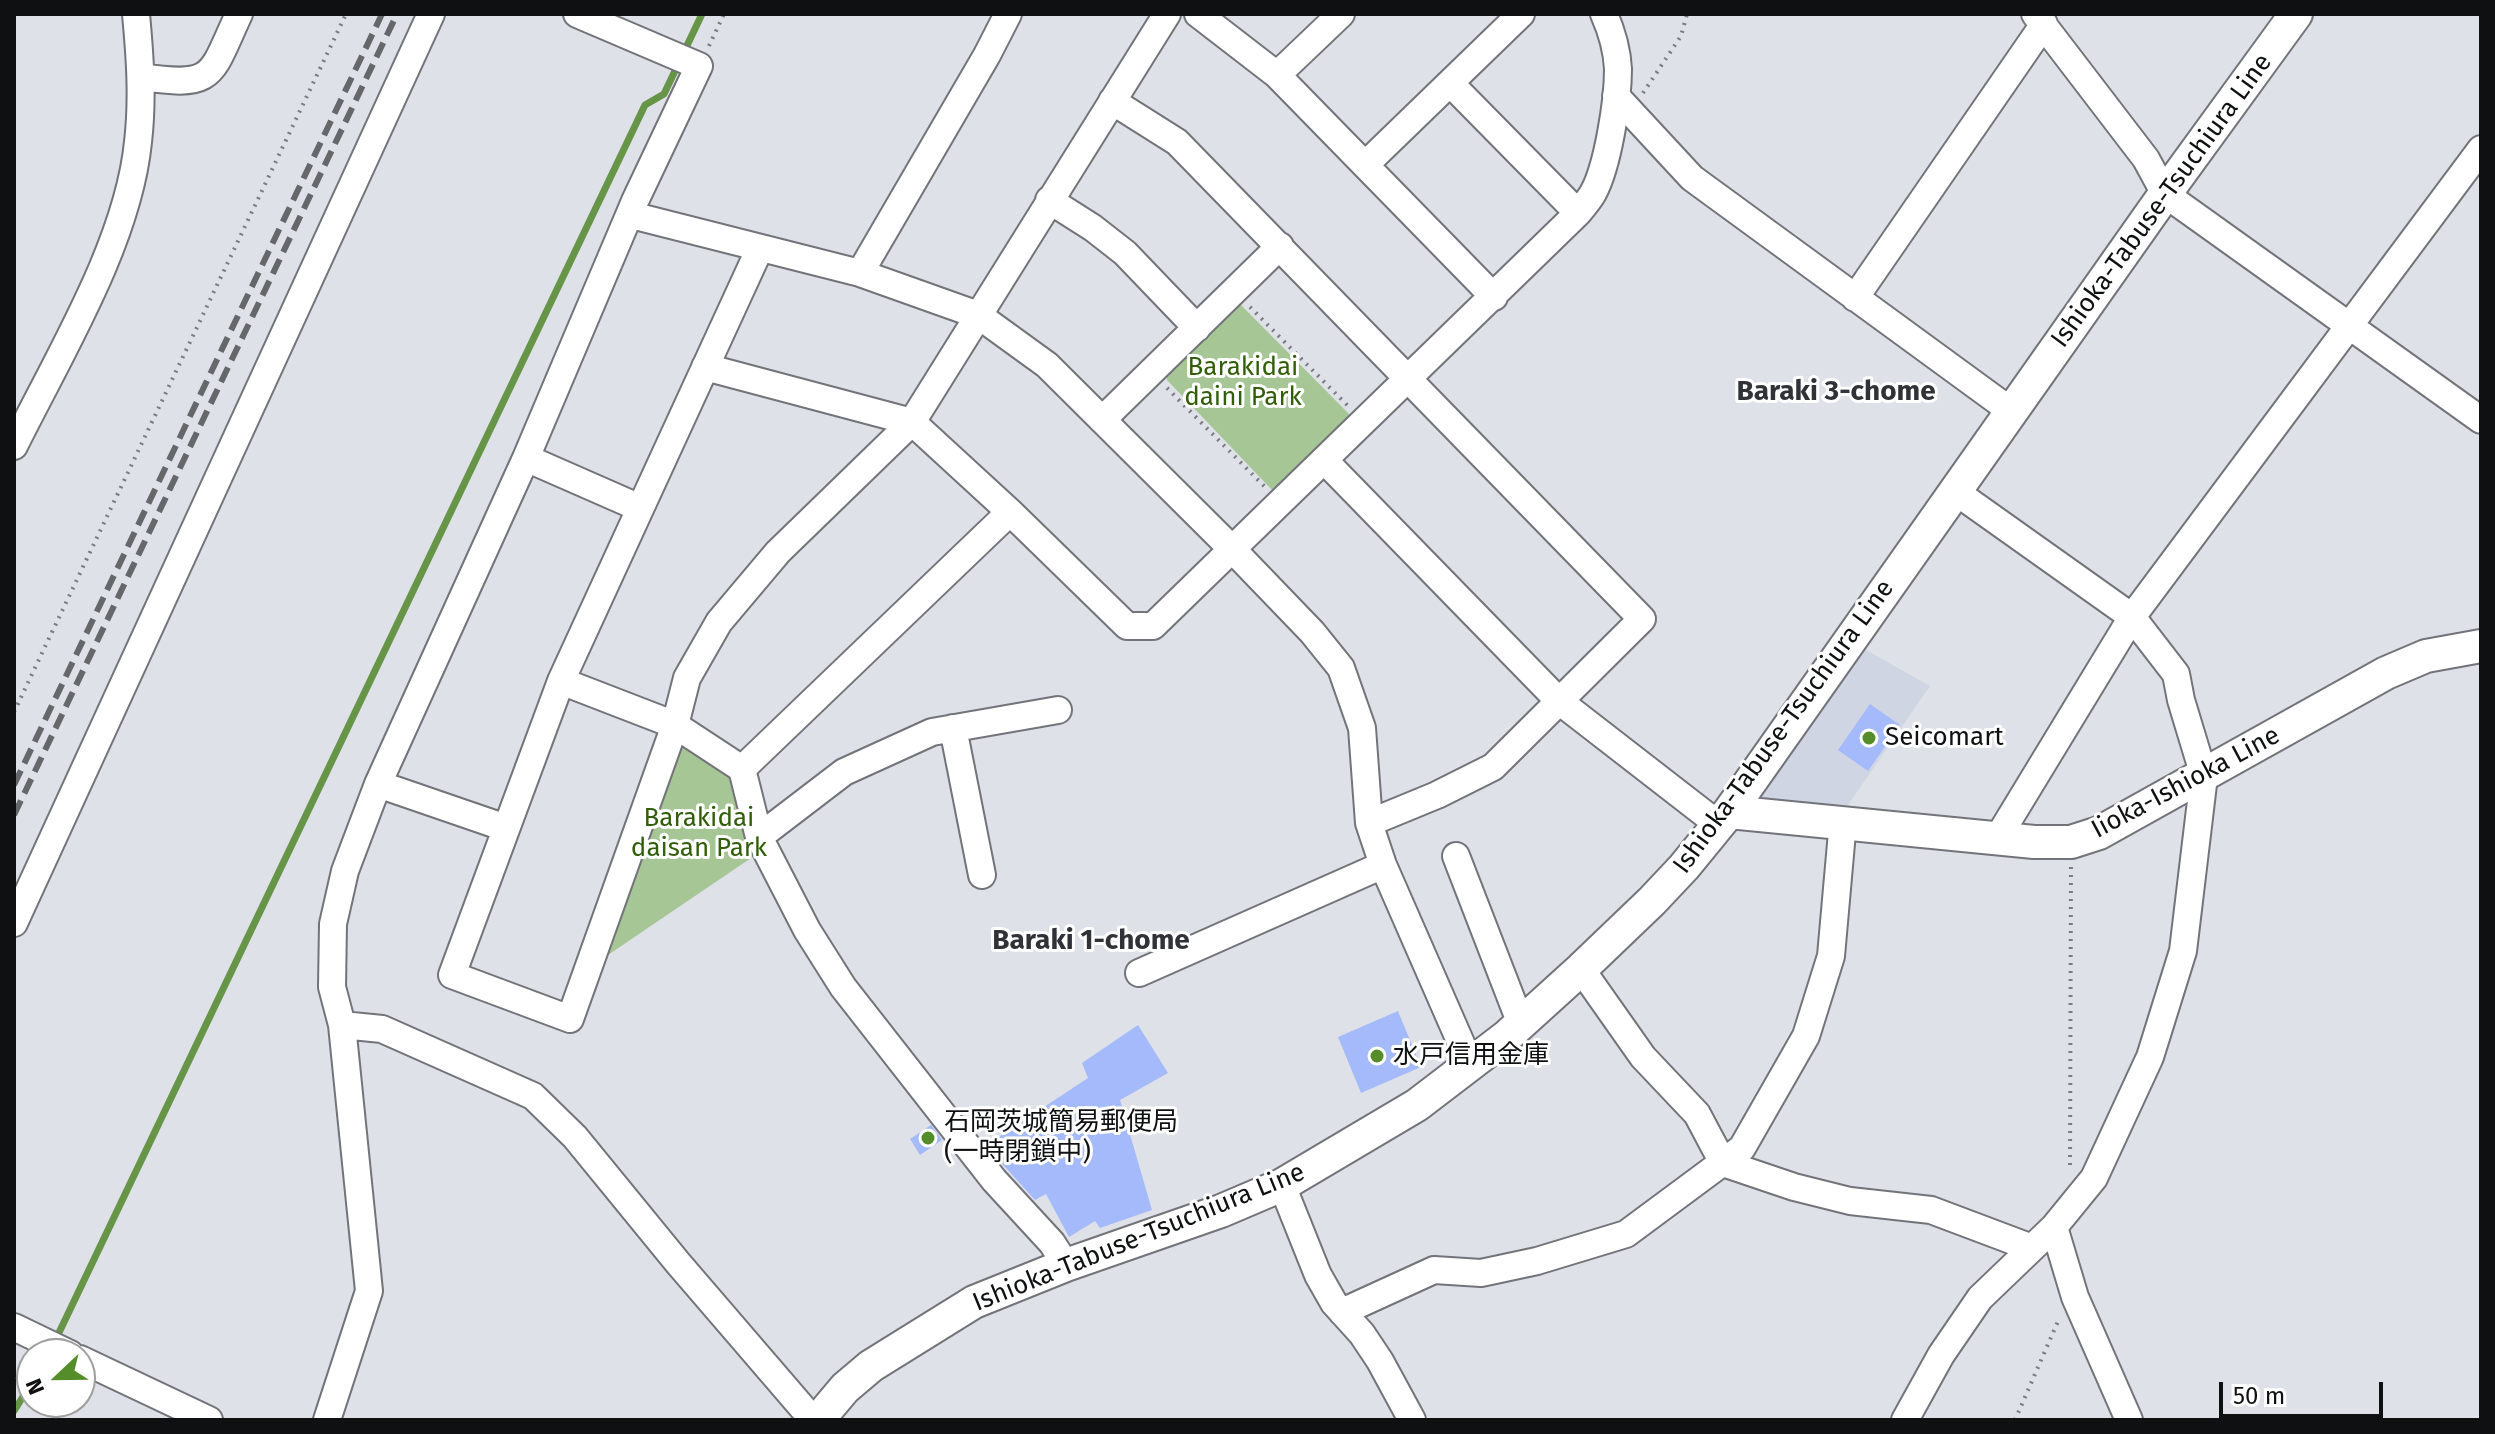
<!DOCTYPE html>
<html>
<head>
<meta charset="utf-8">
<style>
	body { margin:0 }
	#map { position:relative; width:2495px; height:1434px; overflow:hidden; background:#dee1e7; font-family:"Fira Sans",sans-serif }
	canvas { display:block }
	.frame { position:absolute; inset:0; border:16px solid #0f1012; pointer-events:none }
	.north { position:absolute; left:16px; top:1338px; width:80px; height:80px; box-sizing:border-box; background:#fff; border:2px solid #9f9fa0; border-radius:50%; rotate:248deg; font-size:22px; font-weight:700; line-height:32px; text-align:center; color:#0f1012 }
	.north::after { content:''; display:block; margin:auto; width:28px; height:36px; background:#548d2a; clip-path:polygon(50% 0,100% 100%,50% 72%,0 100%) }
	.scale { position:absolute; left:2219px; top:1382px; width:164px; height:36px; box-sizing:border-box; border:4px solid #0f1012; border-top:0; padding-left:10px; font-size:24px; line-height:28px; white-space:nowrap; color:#0f1012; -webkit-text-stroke:6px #fff; paint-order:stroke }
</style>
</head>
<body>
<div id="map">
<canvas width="2495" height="1434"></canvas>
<div class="frame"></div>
<div class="north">N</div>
<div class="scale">50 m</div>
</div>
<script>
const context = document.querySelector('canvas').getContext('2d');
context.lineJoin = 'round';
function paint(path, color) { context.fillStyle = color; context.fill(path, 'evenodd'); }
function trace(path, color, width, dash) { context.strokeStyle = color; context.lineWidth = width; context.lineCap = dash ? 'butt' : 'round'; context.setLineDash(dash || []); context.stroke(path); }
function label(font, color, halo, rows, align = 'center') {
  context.font = font + ' "Fira Sans","Noto Sans JP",sans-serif'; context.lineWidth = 6; context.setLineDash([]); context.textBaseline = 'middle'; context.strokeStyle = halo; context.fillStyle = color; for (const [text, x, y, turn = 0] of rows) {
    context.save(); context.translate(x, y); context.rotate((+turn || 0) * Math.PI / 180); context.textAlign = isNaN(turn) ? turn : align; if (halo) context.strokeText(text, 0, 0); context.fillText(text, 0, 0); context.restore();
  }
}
paint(new Path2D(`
	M1859,646L1930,686L1848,805L1841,810L1760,802L1757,796Z`), '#d0d5e3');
paint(new Path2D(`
	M1241,305L1351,416L1273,491L1167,380L1166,374L1236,306Z
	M688,746L733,775L757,854L605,957L678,749Z`), '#a7c696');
trace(new Path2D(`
	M55,1341L645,105L664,94L702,14
	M14,1411L32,1382`), '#669548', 7);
paint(new Path2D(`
	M1870,704L1900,725L1868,771L1838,750Z
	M1398,1011L1421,1067L1361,1093L1338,1037Z
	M1138,1025L1168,1073L1120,1100L1152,1210L1100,1228L1095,1221L1069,1237L1046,1194L1035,1200L996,1157L991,1142L1088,1078L1082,1063Z
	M931,1125L942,1140L920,1155L910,1139Z`), '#a4bafb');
const minor = new Path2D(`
	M1198,14L1277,75L1494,297
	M2035,14L2146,159L2165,194L2481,420
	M1277,75L1341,14
	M142,77C216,88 210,76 239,14
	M1450,83L1578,213
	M1616,96L1692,178L2011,411
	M1112,101L1177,142L1642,619L1493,767L1437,795L1369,823
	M1365,165L1521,14
	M1049,200L1093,228L1125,253L1197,328
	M631,215L860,273L978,315L1047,365L1233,550L1312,632L1341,668L1362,728L1369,823L1383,865L1471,1066
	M760,248L561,681L452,975L570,1019L675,725L687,678L719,622L778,552L912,422L1167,14
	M860,273L987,55L1008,14
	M1855,298L2044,24
	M705,367L912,422L1010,512L1127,626H1153L1578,213C1583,207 1589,200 1593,193C1608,166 1618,100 1618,69C1617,49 1612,32 1604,14
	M1102,420L1280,246
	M14,446C59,355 128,243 138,142C143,99 140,57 136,14
	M526,458L640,508
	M1325,461L1559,701L1719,825
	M561,681L675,725L742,769L759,837L807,930L843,987L994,1180L1052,1243L1066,1265
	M953,728L982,875
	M742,769L1010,512
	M378,784L506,828
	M759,837L844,772L932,732L1058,710
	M1997,839L2132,617L2481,149
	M1456,856L1521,1024
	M14,923L431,14
	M1581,969L1643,1057L1697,1114L1723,1163L1794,1187L1850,1201L1931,1210L2032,1248
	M1139,973L1383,865
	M342,1025L382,1029L533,1096L575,1137L678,1263L813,1420
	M1282,1185L1318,1275L1334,1303L1362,1334L1380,1361L1412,1420
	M2054,1227L2075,1297L2129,1420
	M1342,1312L1434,1270L1481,1273L1537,1261L1626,1234L1742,1148L1806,1036L1831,956L1843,821
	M14,1327L70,1354
	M80,1359L209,1420
	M327,1420L369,1291L342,1025L332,987L333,924L345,871L378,784L526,458L635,201L699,66L577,14
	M1905,1420L1941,1355L1980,1298L2054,1227L2094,1178L2150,1057L2183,951L2204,776L2181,700L2176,674L2132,617L1956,492`);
const major = new Path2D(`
	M1729,812L2034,842H2071L2099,833L2386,673L2426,656L2481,646
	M818,1420L845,1388L871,1366L974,1302L1066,1265L1221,1211L1282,1185L1417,1105L1506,1037L1581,969L1652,901L1684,867L1729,812L2165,194L2296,14`);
trace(minor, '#72747a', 30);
trace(major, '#72747a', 36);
trace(new Path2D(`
	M709,46L724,14
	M1643,93L1681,36L1687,14
	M1250,307L1348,406
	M1167,388L1265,487
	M14,712L346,14
	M2071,867L2070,1166L2074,1168
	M2015,1420L2059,1319`), '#7a7c80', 4, [2, 6]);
trace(minor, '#fff', 26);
trace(major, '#fff', 32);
trace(new Path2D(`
	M14,785L382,14
	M14,815L397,14`), '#65676b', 6, [16, 8]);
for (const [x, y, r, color] of [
	[1869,738,8,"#548d2a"],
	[1377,1056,8,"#548d2a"],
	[928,1138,8,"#548d2a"]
]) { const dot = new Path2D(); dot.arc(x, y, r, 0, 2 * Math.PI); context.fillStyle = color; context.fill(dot); trace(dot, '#fff', 3); }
label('26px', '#0f1012', '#fff', [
	["Ishioka-Tabuse-Tsuchiura Line",2162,201,-54],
	["Ishioka-Tabuse-Tsuchiura Line",1784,727,-54],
	["Iioka-Ishioka Line",2186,783,-28],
	["Ishioka-Tabuse-Tsuchiura Line",1139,1238,-22]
]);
label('26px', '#325e09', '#fff', [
	["Barakidai",1243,368],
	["daini Park",1243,398],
	["Barakidai",699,819],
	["daisan Park",699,849]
]);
label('26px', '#0f1012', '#fff', [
	["Seicomart",1885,738],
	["水戸信用金庫",1393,1056],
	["石岡茨城簡易郵便局",944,1123],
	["(一時閉鎖中)",944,1153]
], 'left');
label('bold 28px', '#303237', '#fff', [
	["Baraki 3-chome",1836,392],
	["Baraki 1-chome",1091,941]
]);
</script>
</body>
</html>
